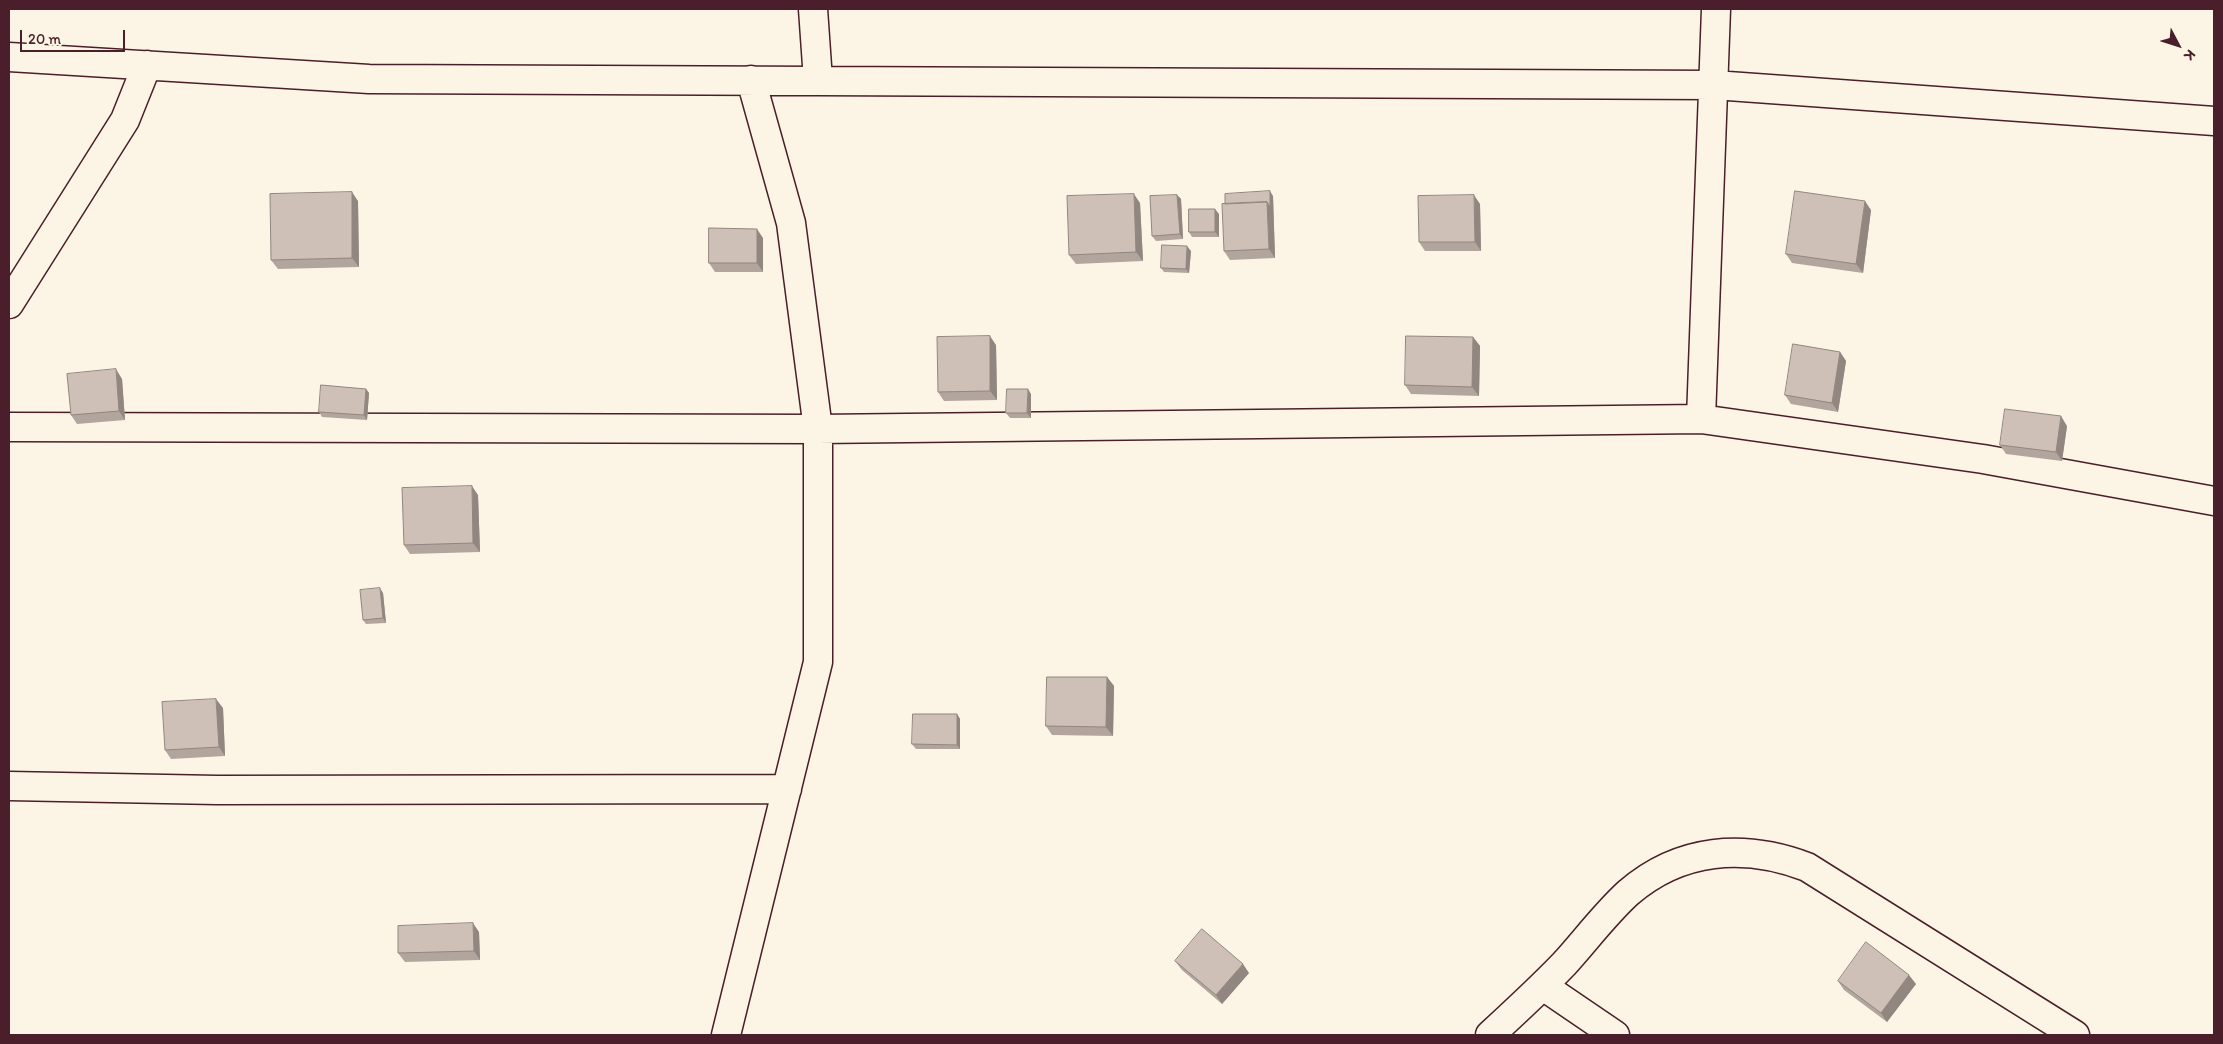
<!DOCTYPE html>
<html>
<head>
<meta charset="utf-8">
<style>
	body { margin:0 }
	#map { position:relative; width:2223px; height:1044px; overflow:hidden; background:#fcf5e5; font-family:Itim,sans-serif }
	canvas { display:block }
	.frame { position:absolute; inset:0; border:10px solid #4a1f2b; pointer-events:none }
	.north { position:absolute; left:2153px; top:20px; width:50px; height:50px; -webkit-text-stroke:4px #fcf5e5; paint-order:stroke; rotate:130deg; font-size:14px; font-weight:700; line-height:20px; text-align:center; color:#4a1f2b }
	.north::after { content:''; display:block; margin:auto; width:18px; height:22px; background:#4a1f2b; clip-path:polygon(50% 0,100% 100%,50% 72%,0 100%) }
	.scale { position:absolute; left:20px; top:30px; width:105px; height:22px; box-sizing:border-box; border:2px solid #4a1f2b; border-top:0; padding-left:6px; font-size:15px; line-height:18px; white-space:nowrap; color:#4a1f2b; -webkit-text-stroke:4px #fcf5e5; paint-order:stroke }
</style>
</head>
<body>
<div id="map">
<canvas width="2223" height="1044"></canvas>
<div class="frame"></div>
<div class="north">K</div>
<div class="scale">20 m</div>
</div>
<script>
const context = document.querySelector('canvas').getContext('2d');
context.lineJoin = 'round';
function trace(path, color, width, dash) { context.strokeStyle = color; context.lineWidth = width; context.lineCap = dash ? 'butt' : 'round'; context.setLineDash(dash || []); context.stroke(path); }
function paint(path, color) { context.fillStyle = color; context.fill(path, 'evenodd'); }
const minor = new Path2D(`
	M813,9L818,80
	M9,57L369,79L1714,85L2214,121
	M9,304L125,120L147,65
	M1701,419L1716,9
	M9,427L818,429L1701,419L1983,459L2214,501
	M9,786L217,790L787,789
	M1543,986L1615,1035
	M726,1035L818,662V429L791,223L751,80
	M1490,1035C1515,1012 1540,989 1564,964C1585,941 1605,914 1628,893C1680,848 1744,843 1807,867L2075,1035`);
trace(minor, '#4a1f2b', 31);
trace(minor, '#fcf5e5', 28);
paint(new Path2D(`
	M1177,195L1181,199L1183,239L1156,241L1152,236Z
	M1273,196L1275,258L1230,260L1224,251Z
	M358,201L359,267L278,269L271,260Z
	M1140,203L1143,261L1076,264L1069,255Z
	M1480,204L1481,251H1425L1419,242Z
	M1871,210L1863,273L1792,263L1786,254Z
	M1219,214V237H1192L1189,232Z
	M763,238V272H715L709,263Z
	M1191,251L1189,273L1164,272L1161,268Z
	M1473,337L1480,346L1479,396L1411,394L1405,385Z
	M996,345L997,400L944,401L938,392Z
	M1840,352L1846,361L1838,412L1791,404L1785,395Z
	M122,379L125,420L77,424L71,415Z
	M366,389L369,393L367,420L322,417L319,412Z
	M1031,394V418H1010L1006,413Z
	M2067,426L2062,461L2006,454L2000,445Z
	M478,495L480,552L410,554L404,545Z
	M383,593L386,623L366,624L363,620Z
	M1107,677L1114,686L1113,736L1052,735L1046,726Z
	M223,708L225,756L171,759L165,750Z
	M957,714L960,719V749H916L912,744Z
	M479,932L480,960L405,962L398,953Z
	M1175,961L1249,973L1222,1004L1182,970Z
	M1838,981L1916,984L1887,1022L1844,990Z`), '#b2a59d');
paint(new Path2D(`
	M1270,191L1273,196L1275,258L1269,249L1267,202Z
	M352,192L358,201L359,267L352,258Z
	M1134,194L1140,203L1143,261L1136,252Z
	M1177,195L1181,199L1183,239L1180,234Z
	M1474,195L1480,204L1481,251L1475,242Z
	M1865,201L1871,210L1863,273L1856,264Z
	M1215,209L1219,214V237L1215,232Z
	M757,229L763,238V272L757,263Z
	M1187,246L1191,251L1189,273L1186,269Z
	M990,336L996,345L997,400L990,391Z
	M1473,337L1480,346L1479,396L1472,387Z
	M1840,352L1846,361L1838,412L1832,403Z
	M116,369L122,379L125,420L119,411Z
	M366,389L369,393L367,420L364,415Z
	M1028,389L1031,394V418L1027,413Z
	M2061,416L2067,426L2062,461L2056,452Z
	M472,486L478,495L480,552L473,543Z
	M380,588L383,593L386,623L383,618Z
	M1107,677L1114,686L1113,736L1106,727Z
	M216,699L223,708L225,756L219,747Z
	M957,714L960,719V749L957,745Z
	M473,923L479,932L480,960L474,951Z
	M1243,964L1249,973L1222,1004L1216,995Z
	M1909,975L1916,984L1887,1022L1881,1013Z`), '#918680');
const building = new Path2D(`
	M1270,191V207L1267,202L1225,204V194Z
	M1795,191L1865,201L1856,264L1786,254Z
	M352,192V258L271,260L270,194Z
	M1134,194L1136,252L1069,255L1067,196Z
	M1177,195L1180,234L1152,236L1150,196Z
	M1474,195L1475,242H1419L1418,196Z
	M1267,202L1269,249L1224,251L1222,204Z
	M1189,209H1215V232H1189Z
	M709,228L757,229V263H709Z
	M1162,245L1187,246L1186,269L1161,268Z
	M990,336V391L938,392L937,337Z
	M1406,336L1473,337L1472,387L1405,385Z
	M1793,344L1840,352L1832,403L1785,395Z
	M116,369L119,411L71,415L67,374Z
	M321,385L366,389L364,415L319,412Z
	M1007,389H1028L1027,413H1006Z
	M2005,409L2061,416L2056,452L2000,445Z
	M472,486L473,543L404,545L402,488Z
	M380,588L383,618L363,620L360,590Z
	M1047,677H1107L1106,727L1046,726Z
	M216,699L219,747L165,750L162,702Z
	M913,714H957V745L912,744Z
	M473,923L474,951L398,953V926Z
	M1202,929L1243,964L1216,995L1175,961Z
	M1866,942L1909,975L1881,1013L1838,981Z`);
paint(building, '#cfc0b7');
trace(building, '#918680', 1);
</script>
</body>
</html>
